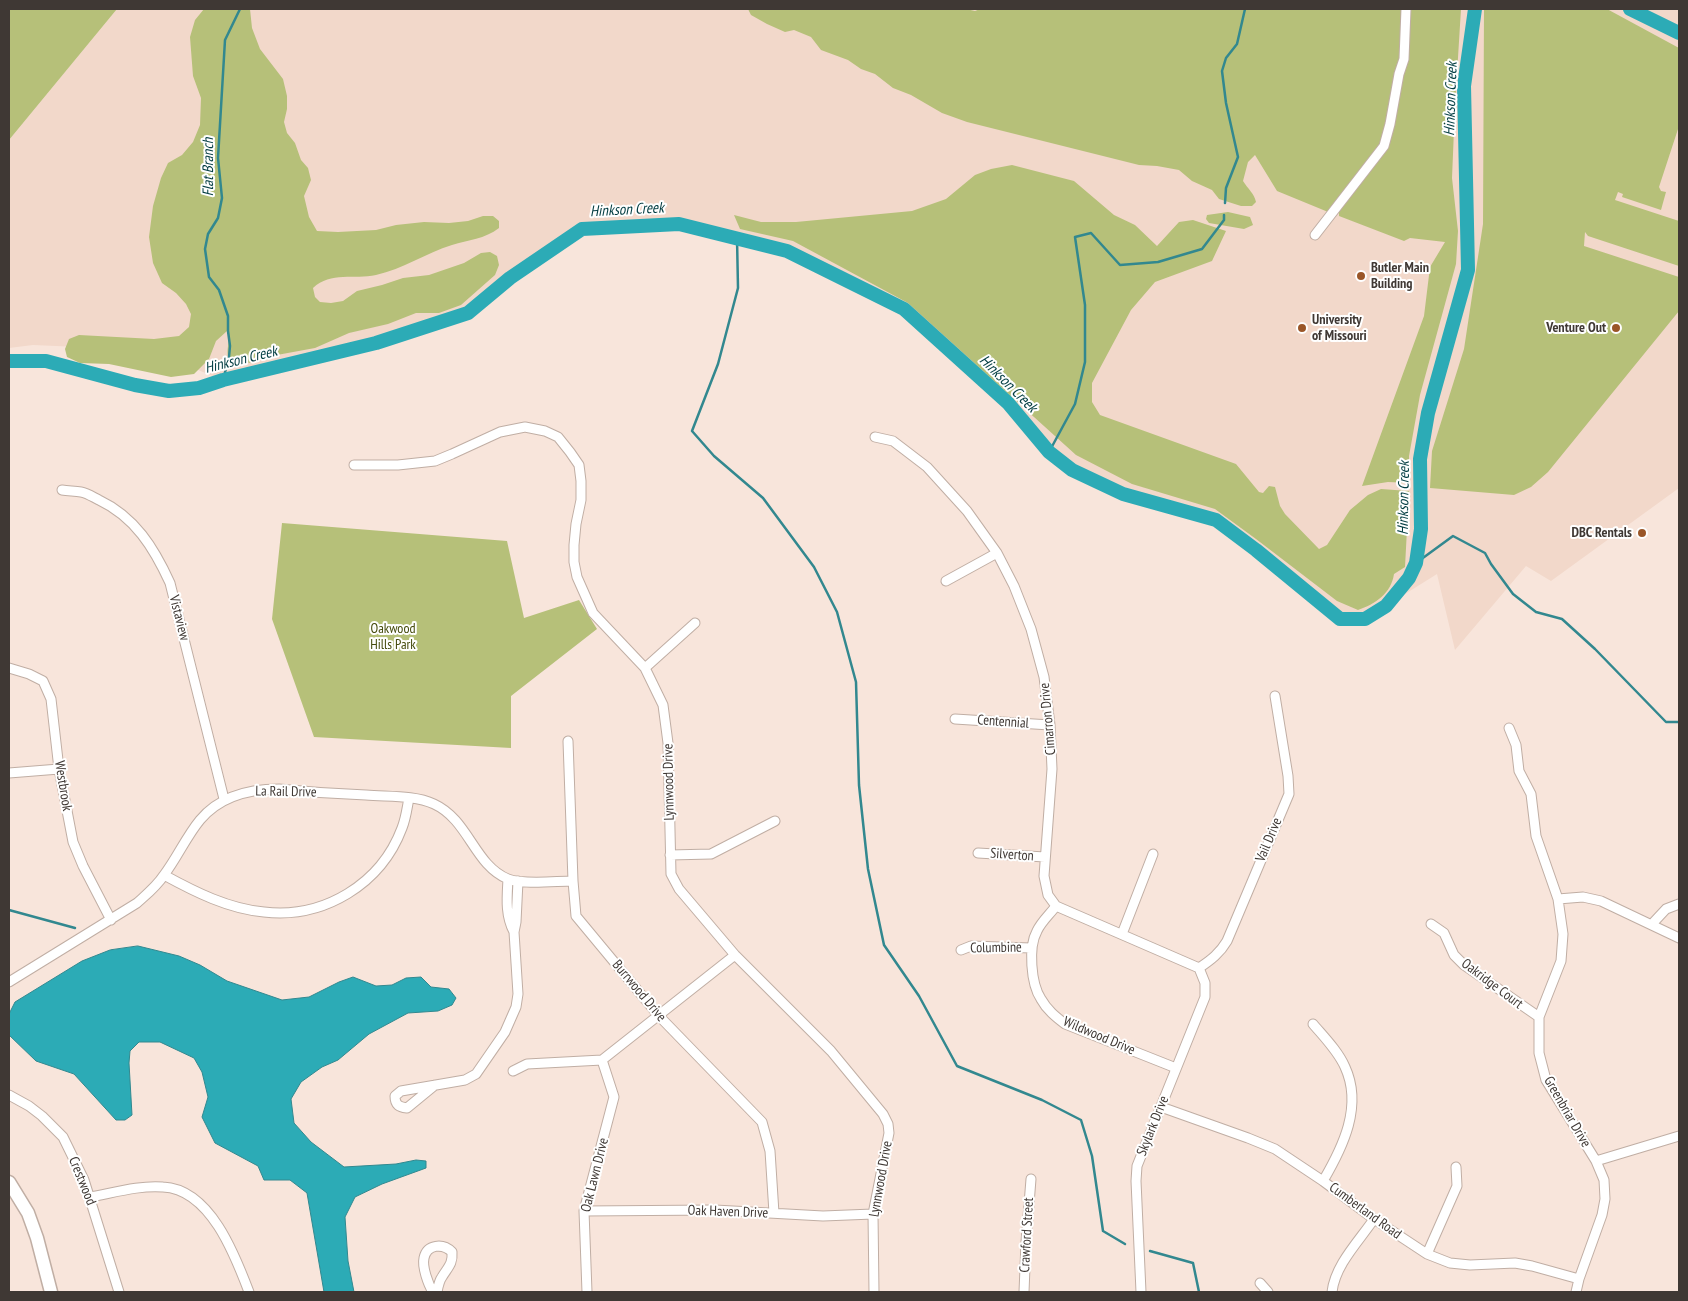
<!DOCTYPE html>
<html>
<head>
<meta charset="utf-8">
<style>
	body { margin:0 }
	#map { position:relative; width:1688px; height:1301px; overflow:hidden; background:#f8e5db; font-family:"PT Sans Narrow",sans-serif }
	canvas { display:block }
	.frame { position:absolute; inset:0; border:10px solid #3f3834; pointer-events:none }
</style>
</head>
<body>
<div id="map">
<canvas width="1688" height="1301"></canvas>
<div class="frame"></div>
</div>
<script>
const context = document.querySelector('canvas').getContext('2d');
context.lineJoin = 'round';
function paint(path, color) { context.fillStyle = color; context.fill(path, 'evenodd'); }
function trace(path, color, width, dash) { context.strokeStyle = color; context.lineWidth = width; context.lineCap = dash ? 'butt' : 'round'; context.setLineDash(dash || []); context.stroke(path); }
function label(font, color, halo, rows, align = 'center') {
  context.font = font + ' "PT Sans Narrow",sans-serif'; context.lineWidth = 4; context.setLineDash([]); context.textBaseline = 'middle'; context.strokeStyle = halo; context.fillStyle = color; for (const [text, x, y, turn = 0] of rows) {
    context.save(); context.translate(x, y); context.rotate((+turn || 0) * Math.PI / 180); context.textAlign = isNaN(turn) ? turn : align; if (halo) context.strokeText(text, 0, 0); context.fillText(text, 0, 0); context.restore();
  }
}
paint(new Path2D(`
	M117,9H1679V488L1551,581L1526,566L1455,650L1437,574L1365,619H1340L1256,550L1216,520L1123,494L1072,470L1049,452L1008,403L904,309L787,251L679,224L582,229L468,313L376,343L223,380L148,350L33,345L9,348V140Z`), '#f2d8ca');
paint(new Path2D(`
	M9,9H117L9,140Z
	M204,9H250L252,28L260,49L283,79L287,96V109L284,122L287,133L295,143L301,160L308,168L311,180L304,196L309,217L317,231L338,232L376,230L396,225L424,222L449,223L468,221L483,216H493L499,221V228C485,239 468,240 452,245C426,253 403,269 376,275C354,280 331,271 313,288L315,297L320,302L331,303L343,301L357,291L382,285L403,278L429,275L464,263L481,253L490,252L497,256L499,265L495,275L461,305L439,313H416L388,324L349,333L315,348L266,357L253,363L236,362L228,357C226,348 231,340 227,331L216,341L209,359L194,374L171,377L109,364L80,363L67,357L65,349L69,339L79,335L154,339L179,336L189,327L191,314L186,304L176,293L162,283L153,263L149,237L153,206L161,178L168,163L182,155L193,142L200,125L201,98L193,76L190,37L195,20Z
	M748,9H966L975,11L980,9H1461L1455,106L1452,178L1458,231L1456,264L1420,395L1409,456V483L1388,482L1362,486L1424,316L1430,267L1445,242L1410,238L1404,241L1339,216V213L1333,214L1277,191L1255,155L1248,162L1243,181C1248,189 1254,193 1256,202L1252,206H1241L1219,199L1212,190L1192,181L1179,170L1157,166L1139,165L967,122L942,113L911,95L893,88L875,74L861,69L848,60L821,50L811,37L794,30L785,32L767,24L751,15Z
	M1484,9H1607L1679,48V126L1659,187L1661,191L1666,192L1661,210L1622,197L1623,194L1618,192L1615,200L1679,221V266L1588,236L1585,232L1584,246L1679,277V311L1548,472L1531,487L1514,495L1430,488L1432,451L1464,349L1483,224Z
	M1012,165L1074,181L1114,215L1135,225L1157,246L1179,222L1193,220L1226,231L1212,261L1155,282L1131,310L1092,383V402L1100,415L1236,464L1259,492L1263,493L1269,486L1275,487L1280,506L1285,514L1319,549L1327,545L1350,510L1368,495L1381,489L1409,491L1405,567L1394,574C1391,594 1375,604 1358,610L1337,601L1256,539L1215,509L1132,484L1076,455L908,303L793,241L740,229L734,215L761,222H796L912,211L946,199L975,175L991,169Z
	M1228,212L1250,217L1253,225L1244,229L1209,223L1206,219L1207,215Z
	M282,523L507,541L524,618L579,600L597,629L511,696V748L314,737L272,619Z`), '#b6c079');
const water = new Path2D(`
	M138,946L179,956L200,965L227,981L282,1000L309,997L339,982L353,977L376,986L392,985L406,978L421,977L431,987L449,989L456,998L452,1005L438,1011L408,1013L369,1034L338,1060L322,1067L301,1082L291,1099L294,1123L311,1142L344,1167L396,1164L416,1160L426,1161V1168L382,1184L355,1197L345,1217L348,1261L354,1292H324L307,1193L290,1180H264L258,1166L215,1143L202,1117L208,1097L202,1072L194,1058L160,1042H139L130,1051L129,1063L132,1115L125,1120H116L74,1074L36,1061L9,1035V1014L15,1002L82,961L110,950Z`);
paint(water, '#2cabb6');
trace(water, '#32888f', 1);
trace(new Path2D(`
	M1225,203L1226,188L1238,157L1226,103L1222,71L1226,58L1237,44L1245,9
	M737,238L738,288L718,364L692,431L714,456L763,498L814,567L837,612L856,682L859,785L868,869L884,945L919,996L957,1066L1042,1100L1081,1120L1092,1156L1103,1231L1125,1244
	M223,380L229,357L230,346L228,331V316L219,290L209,277L205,249L208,234L218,218L222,198L218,158L225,40L240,9
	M1049,452L1075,404L1085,362V305L1075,237L1091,233L1120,265L1158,262L1202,249L1224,220V215
	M1416,563L1453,536L1485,553L1491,564L1513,594L1536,612L1562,619L1595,649L1666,722H1679
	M9,910L75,928
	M1150,1251L1193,1263L1199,1292`), '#32888f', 2.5);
trace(new Path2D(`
	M1630,9L1679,33
	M9,361H46L135,385L169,391L199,388L223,380L376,343L468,313L510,278L582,229L679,224L787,251L904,309L1008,403L1049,452L1072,470L1123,494L1216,520L1256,550L1340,619H1365L1386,606L1409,578L1416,563L1421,529L1420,459L1428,413L1468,270L1464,86L1475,9`), '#2cabb6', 14);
const street = new Path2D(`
	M1315,235L1384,146L1390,124L1399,74L1404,59L1406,9
	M875,437L893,441L927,467L967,511L997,553L1014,586L1031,629L1044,677L1050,725L1052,769L1044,876L1048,895L1056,906L1199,968
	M354,465H398L435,461L452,454L500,432L525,427L545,431L558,437L570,452L579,465L581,481V500L576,524L574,545V562L577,577L593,613L645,668L663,705L668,743L671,874L679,889L735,955L831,1051L883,1114L888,1124L889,1133L873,1214L874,1292
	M62,490C68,491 75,491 81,492C87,493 93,497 99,500C135,517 154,548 170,583L224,799
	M946,581L997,553
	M9,668L29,674L43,681L51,699L59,769L73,842L83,866L111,920
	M645,668L695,623
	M955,719L1050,725
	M1509,728L1516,745L1519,771L1531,794L1536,836L1558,899L1563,934L1561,961L1539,1017V1053L1546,1080L1596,1161L1604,1180L1605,1199L1602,1215L1579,1279L1576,1292
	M568,741L573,881L576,916L659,1016L762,1122L770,1151L774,1213
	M9,773L59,769
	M978,853L1045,857
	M670,855L711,854L775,821
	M164,875C195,892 229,909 264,912C324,919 381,884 402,828C406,818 407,808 409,798
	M508,879C507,897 505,915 514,932
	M1558,899L1583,897L1601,901L1679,938
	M1056,906C1050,914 1041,922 1037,931C1028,947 1031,984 1041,999C1047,1010 1056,1017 1065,1024L1176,1068
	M1431,924L1444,933L1454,955L1464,965L1539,1017
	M1652,924L1666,909L1679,904
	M1122,934L1153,854
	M961,950L971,946L1031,948
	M1199,968C1211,960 1220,953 1227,941L1289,794L1288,776L1275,696
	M9,982L137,903C147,894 157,886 164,875C177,858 186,837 200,820C220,796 249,789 279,789C308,792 337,794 366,795C388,797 414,795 434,804C469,820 474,865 508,879C523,885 556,881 573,881
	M1313,1024C1324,1037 1338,1051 1345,1067C1363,1106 1343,1147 1323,1181
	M513,1071L527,1064L602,1060L735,955
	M435,1085L407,1108C399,1107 395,1105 395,1096L401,1091L465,1080L476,1074L505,1032L516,1007L518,994L514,932L516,922L518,881
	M9,1095L29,1106L42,1116L63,1137L84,1180L119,1292
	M1161,1107L1248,1138L1275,1149L1323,1181L1374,1219L1427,1254L1450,1263L1470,1265L1515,1263L1532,1266L1579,1279
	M1596,1161L1679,1136
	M90,1197C113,1193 139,1185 163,1187C210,1189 235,1255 249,1292
	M584,1211L715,1210L823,1216L873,1214
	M1427,1254L1457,1186L1456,1167
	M1260,1283L1268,1292
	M433,1292C428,1284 422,1267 424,1258C427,1244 443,1243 452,1252C453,1264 448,1267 442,1277C439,1281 438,1287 437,1292
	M587,1292L584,1211L614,1097L602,1060
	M1024,1292L1026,1242L1031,1179
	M1141,1292L1136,1181L1137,1166L1205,997V983L1199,968
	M1332,1292C1335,1265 1359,1241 1374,1219`);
const secondary = new Path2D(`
	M9,1182L28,1213L37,1238L51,1292`);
trace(street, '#c0aea4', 11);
trace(secondary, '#c0aea4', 15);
trace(street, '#fff', 9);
trace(secondary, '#fff', 12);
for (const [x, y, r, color] of [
	[1361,276,5,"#9a5628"],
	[1302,328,5,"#9a5628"],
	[1616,328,5,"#9a5628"],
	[1642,533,5,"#9a5628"]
]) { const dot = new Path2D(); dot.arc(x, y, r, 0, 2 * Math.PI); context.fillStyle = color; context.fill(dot); trace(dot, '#fff', 2); }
label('bold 14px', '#3f3834', '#fff', [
	["Butler Main",1371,268],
	["Building",1371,284],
	["University",1312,320],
	["of Missouri",1312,336],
	["Venture Out",1606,328,"right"],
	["DBC Rentals",1632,533,"right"]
], 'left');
label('14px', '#3f3834', '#fff', [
	["Vistaview",179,618,76],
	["Cimarron Drive",1048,719,-95],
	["Centennial",1003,722,4],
	["Lynnwood Drive",669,782,-91],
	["Westbrook",63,786,81],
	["La Rail Drive",286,792,1],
	["Vail Drive",1269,840,-67],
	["Silverton",1012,855,4],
	["Columbine",996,948,-1],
	["Oakridge Court",1492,984,37],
	["Burrwood Drive",639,991,50],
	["Wildwood Drive",1099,1036,23],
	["Greenbriar Drive",1567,1112,60],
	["Skylark Drive",1153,1126,-68],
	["Oak Lawn Drive",595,1175,-76],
	["Lynnwood Drive",881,1179,-80],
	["Crestwood",82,1181,68],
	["Cumberland Road",1365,1211,36],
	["Oak Haven Drive",728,1212,2],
	["Crawford Street",1027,1235,-87]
]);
label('14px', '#454b0c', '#fff', [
	["Oakwood",393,629],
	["Hills Park",393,645]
]);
label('italic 15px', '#023c41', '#fff', [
	["Hinkson Creek",1451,99,-88],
	["Flat Branch",209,167,-90],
	["Hinkson Creek",627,210,-3],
	["Hinkson Creek",241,360,-14],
	["Hinkson Creek",1008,384,45],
	["Hinkson Creek",1404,498,-89]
]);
</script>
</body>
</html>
